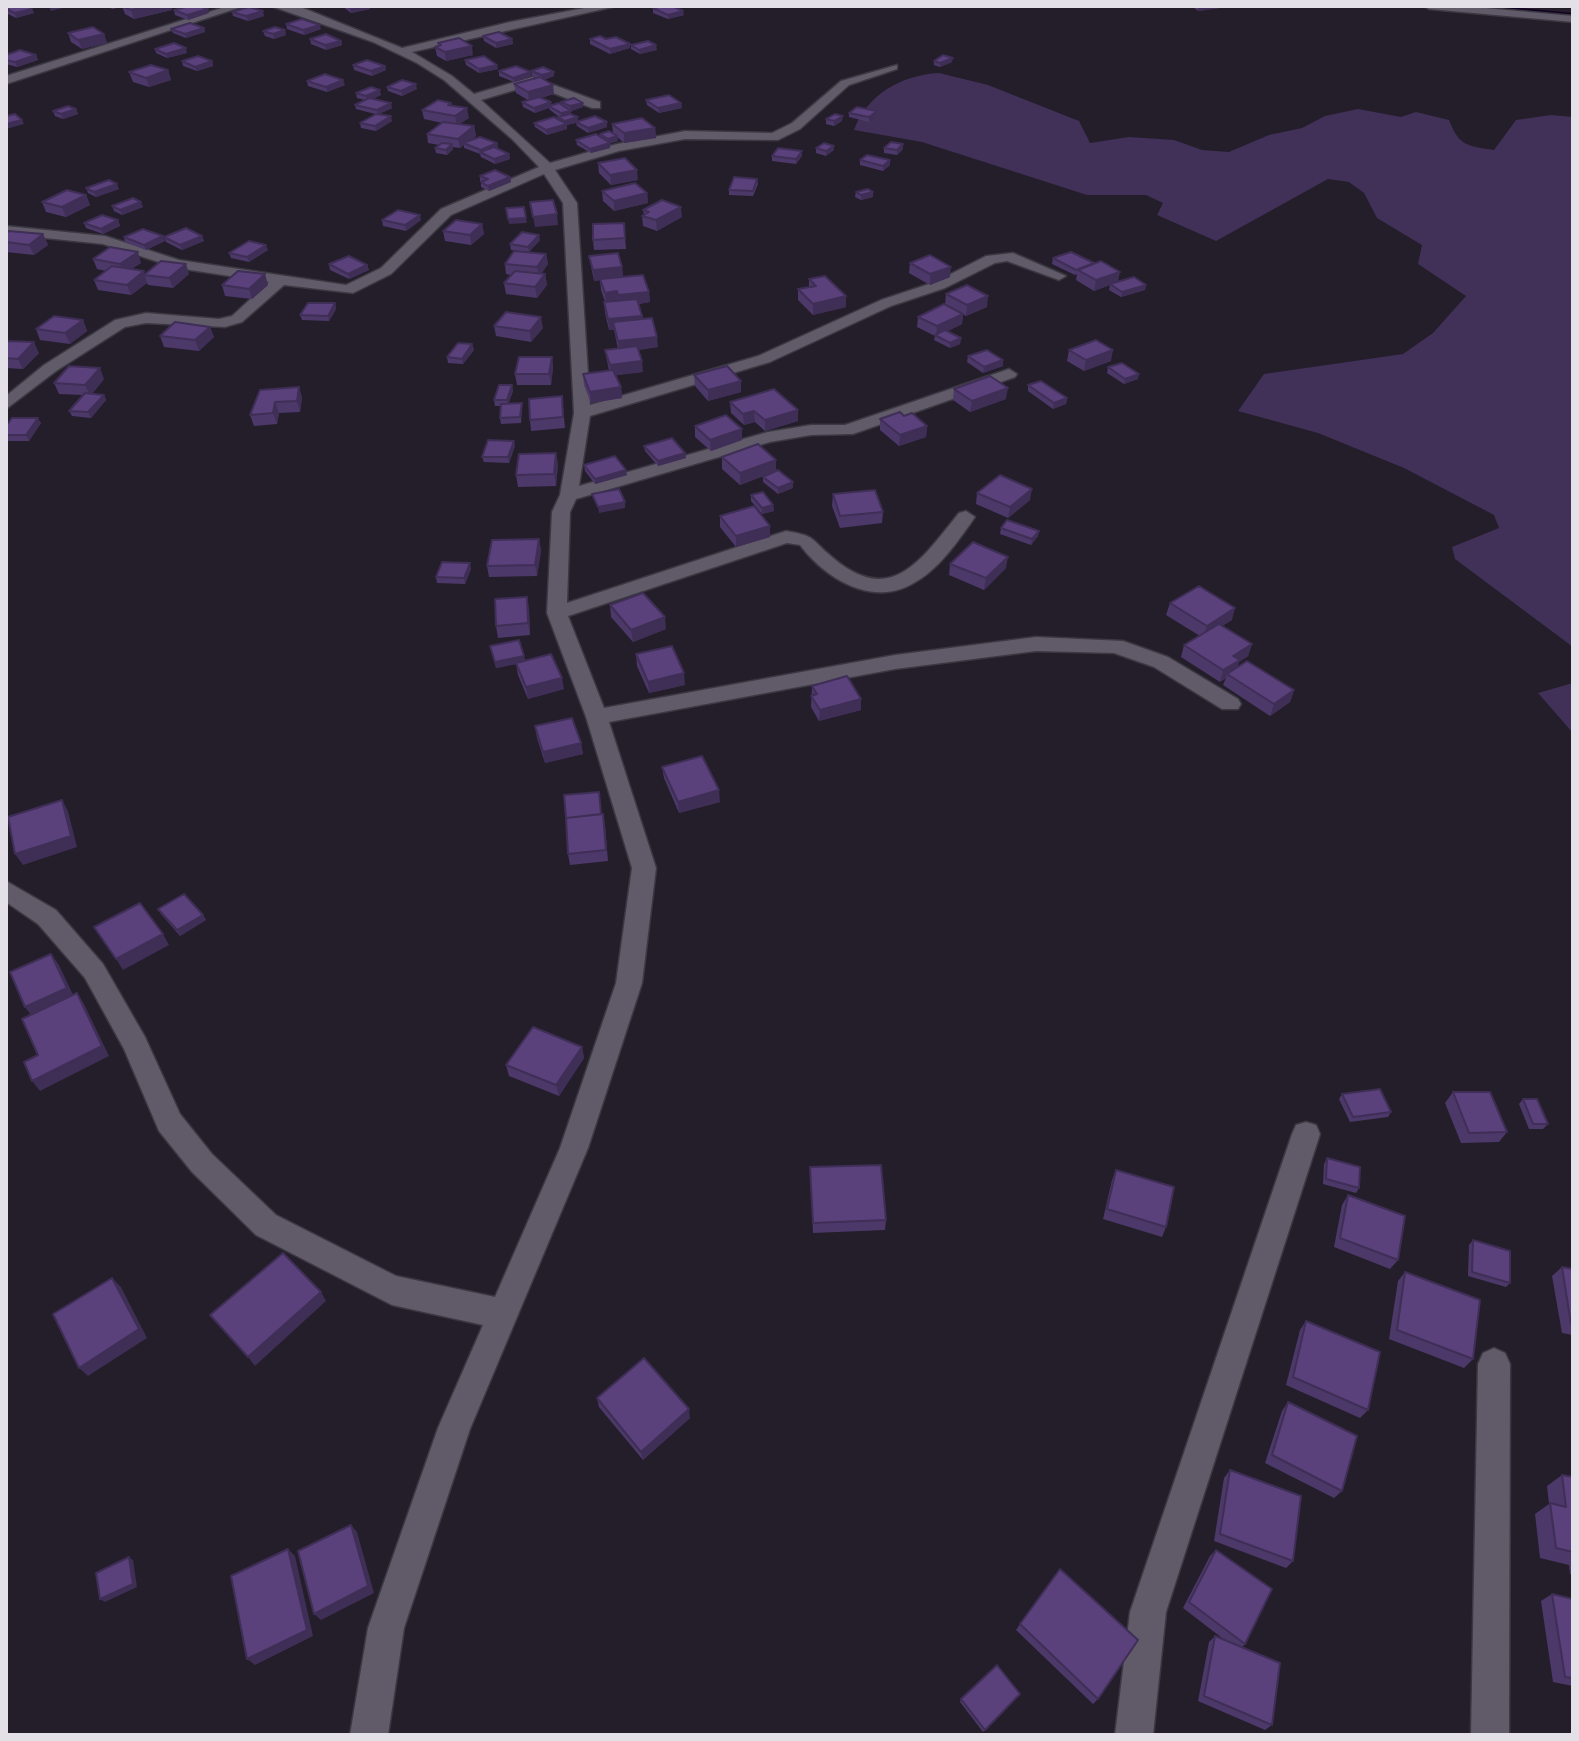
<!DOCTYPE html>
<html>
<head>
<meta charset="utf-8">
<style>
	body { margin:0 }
	#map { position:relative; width:1579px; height:1741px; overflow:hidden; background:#231e2a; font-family:Poppins,sans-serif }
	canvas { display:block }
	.frame { position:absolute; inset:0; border:8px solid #e3e0e8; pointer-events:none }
</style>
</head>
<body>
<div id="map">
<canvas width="1579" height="1741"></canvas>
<div class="frame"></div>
</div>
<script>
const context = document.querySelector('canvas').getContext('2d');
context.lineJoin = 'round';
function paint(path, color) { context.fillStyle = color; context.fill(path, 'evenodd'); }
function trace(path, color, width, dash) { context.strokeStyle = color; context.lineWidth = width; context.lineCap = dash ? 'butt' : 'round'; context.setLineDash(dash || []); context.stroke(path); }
paint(new Path2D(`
	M939,73L988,85L1079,121L1090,143L1129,137L1174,140L1202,150L1229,152L1269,135L1302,128L1325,116L1358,109L1401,117L1416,112L1449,120C1459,146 1467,146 1494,150L1516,120L1551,115L1573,117V647L1455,559L1452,547L1499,528L1494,515L1404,468L1318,433L1238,411L1264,374L1403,354L1433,333L1466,296L1418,264L1422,245L1377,218L1364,193L1349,182L1328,179L1216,241L1157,215L1163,203L1146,195H1087L922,142L854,130C867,94 902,75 939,73Z
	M1573,683V733L1538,693Z`), '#413058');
trace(new Path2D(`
	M1478,6L1573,15`), '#110024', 4);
const minor = new Path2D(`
	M228,6H244L6,84V76Z
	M271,6L303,8L402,48L510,22L595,6H617L412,52L452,76L474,94L532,77L600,102V108H592L532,85L481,100L550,163L617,144L685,131L772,133L792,123L841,81L897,65V69L849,85L800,129L778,140L685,139L619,151L555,170L577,203L590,405L758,356L881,300L935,282L986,256L1013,253L1066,276L1059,280L1007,261L995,263L945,288L891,306L770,362L590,416L579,486L768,432L811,425H845L1003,371L1009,369L1017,374L1015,377L853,434L811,435L770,442L576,499L570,512L567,603L786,531C817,536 810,539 832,557C892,609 922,558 959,513L966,511L975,517C959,540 938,571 912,584C871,607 825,578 800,545L787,543L568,616L604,708L895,655L1036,637L1123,641L1168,657L1238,699L1241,704L1238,709H1222L1154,667L1114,653L1036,651L895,669L609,722L656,868L642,983L588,1148L470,1429L404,1628L388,1735H350L368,1628L438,1428L483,1325L392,1305L256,1235L192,1172L159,1131L124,1049L85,978L38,924L6,902V881L56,910L103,964L145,1037L180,1114L212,1154L276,1215L396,1276L495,1297L560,1148L616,983L632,868L586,717L547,613L552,512L560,495L574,413L563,203L544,174L451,215L391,274L353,293L284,285L242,322L225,327L146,323L125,327L56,371L6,409V396L44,365L115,320L146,313L219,319L232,316L269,282L177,268L103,244L6,234V226L105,236L179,260L346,285L381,268L441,209L539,167L512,139L444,80L417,63L373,42Z
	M1424,6H1464L1573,16V22L1429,9Z
	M1306,1122L1316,1125L1320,1134L1166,1612L1153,1735H1115L1130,1612L1292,1134L1296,1125Z
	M1494,1348L1505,1353L1510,1364L1509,1735H1471L1478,1364L1483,1353Z`);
trace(minor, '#3b3842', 3);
paint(minor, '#605a69');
paint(new Path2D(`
	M104,6H171L172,10L134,19L125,14L122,6L113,9Z
	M342,6H369L370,9L351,13Z
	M1192,6H1229L1228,7L1198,11Z
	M6,8L32,9L34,13L16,18L6,13Z
	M653,8L684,15L668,19L653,13Z
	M174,10L209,13L188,20L175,15Z
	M232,12L264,16L248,21L233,16Z
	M286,24L321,29L304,35L287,29Z
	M204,28L205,32L186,38L173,33L171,29Z
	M263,31L286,35L274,39L265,36Z
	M68,33L104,34L107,43L82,49L71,42Z
	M483,36L512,39L513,44L496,48L484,41Z
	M310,39L341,41L342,45L326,50L311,44Z
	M590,39L630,48L610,54L590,44Z
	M438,43L473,55L446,61L437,56L435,47L438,46Z
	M631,45L657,50L640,54L631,49Z
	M155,49L187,53L167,58L156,53Z
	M6,55H36L38,60L17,67L6,64Z
	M465,60L498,69L479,73L466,65Z
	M182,61H212L213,66L197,71L183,66Z
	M934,61L952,62L940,67L934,65Z
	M353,65L385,66L386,70L372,76L354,70Z
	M168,70L171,80L149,87L133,82L129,72Z
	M499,71L531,72V77L514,82L499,76Z
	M531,71L554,72V76L544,80L554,94L541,98L552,105H562L561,102L583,103V107L571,111V114L578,117V121L607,122V127L588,133L577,126L576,123L567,125V129L547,135L535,127L534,123L558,119V117H559L550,110L549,108L535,113L523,107L522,102L528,100L516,93L514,84L538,78L532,76Z
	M307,81L345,85L327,92L308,86Z
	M387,87L417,89L402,96L388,91Z
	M356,93L381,95L372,99L392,108L379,114L392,121L376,131L361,128L360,123L375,114L356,109L355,105L365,100L357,98Z
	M646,100L681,103L682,108L659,113L647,105Z
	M451,103L452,106L469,118L459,124L474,126L476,136L471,140L497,143L498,148L509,154L510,159L495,164L481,157L480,154L464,148V145L460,148L453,147V149L447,155L436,153L435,148L439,145L428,143L427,134L442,123L424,119L422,110Z
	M76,109L78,114L63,119L55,116L53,111Z
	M877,111L876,116L869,122L849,117V113Z
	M826,119L842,121L834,126L826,124Z
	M612,124L655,128L656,138L624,143L617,137L618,141L610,143V148L591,153L577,145L576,140L600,137V134L613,133Z
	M903,144V149L897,155L884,153V148Z
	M834,146V150L826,156L816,153V148Z
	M802,151V156L796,164L772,161V156Z
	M860,160L890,165L883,171L860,165Z
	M598,163L638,180L611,185L599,173Z
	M480,176L510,177L511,182L489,191L481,187V182H483L480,181Z
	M757,179L758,184L753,196L729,195V190Z
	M86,188L119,189L96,197L88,193Z
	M602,191L647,193L648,203L614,211L603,201Z
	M856,192L873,197L861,200L855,197Z
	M86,195L90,205L66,217L46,212L42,202Z
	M112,206L143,207L122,215L114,211Z
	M643,210L682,217L657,231L643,226L642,216L644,215Z
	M118,220L120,226L103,234L86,228L84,223Z
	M382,220H421L406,231L383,226Z
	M624,223L626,249L594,250L593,240Z
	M482,224L484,234L471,245L445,241L443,231Z
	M6,233L43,234L48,245L34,255L6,252Z
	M202,236L204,241L182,250L166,242L164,237Z
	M124,237L165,241L146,250L125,242Z
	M540,240L529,252L546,254L548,264L541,274H545L547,285L537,298L506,294L504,283L511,275L506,274L505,264L527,252L511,250L510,244Z
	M268,250L249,262L231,258L229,253Z
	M589,256L622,267L623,277L649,292L650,302L639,304L643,319L658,347L638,350L643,372L615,375L621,387L622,398L591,403L584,385L583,374L609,370L607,361L605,350L618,349L614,330H609L605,313L604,302H605L601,290L600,280L594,281Z
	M1053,258L1094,263L1093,264L1118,282L1146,285L1145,290L1121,297L1109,290L1110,285L1094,291L1076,280L1077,274L1075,275L1052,264Z
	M93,259L141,263L131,269L145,274H189L173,288L148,285L147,283L131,295L98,290L94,280L106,271L97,269Z
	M910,263L950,277L930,285L909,273Z
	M329,264L367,265L369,270L349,279L330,270Z
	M809,279L846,307L813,315L798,300V289L809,287Z
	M222,285H268L252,299L225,296Z
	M946,294L987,307L966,316L963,314L962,324L948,331L961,338L960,344L950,348L934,340L935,336L917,327L918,317L945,305Z
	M335,303L336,309L329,321L302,320L300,315Z
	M83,320L87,331L70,344L40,340L36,329Z
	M494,326L543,328L531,342L496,336Z
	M210,327L214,337L199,351L164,347L160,336Z
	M6,341L39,353L23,369L6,368Z
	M472,344L474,350L463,364L448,363L447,357Z
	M1069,350L1111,361L1084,371L1067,361Z
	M968,356L1003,366L983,373L967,362Z
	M552,357L553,368L551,385H517L515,374Z
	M1108,367L1138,379L1124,384L1107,373Z
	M694,375L741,392L708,401L695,386Z
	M104,379L92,394L104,395L106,400L91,418L72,416L69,411L83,395L59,394L54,383Z
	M512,385L513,391L508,404L522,409L521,423L501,424L500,418L501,406H495L494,400Z
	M1028,385L1067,398L1066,404L1053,409L1028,391Z
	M299,387L302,398L300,412L279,413L277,424L254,426L250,415Z
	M954,389L1006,399L970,412L953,400Z
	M562,396L565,428L531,431L530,420Z
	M730,402L798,410V421L765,431L755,422L744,425L731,413Z
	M904,416L927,426L926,437L899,446L880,430V419Z
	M41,423L29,441H6V426Z
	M695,426L742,429V440L711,451L695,437Z
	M515,446L509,463L484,462L482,457Z
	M644,446L685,453L686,458L658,466L645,451Z
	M722,457L776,460V471L793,482V488L778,494L763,482V477L769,474L740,485L722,469Z
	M558,464L556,486L518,487L516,475Z
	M584,465L627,475L595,484L585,471Z
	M977,493L1030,500L1008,518L976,504Z
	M833,494L883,512L882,523L840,528L832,506Z
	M751,495L773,505L774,511L762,514L751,501Z
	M720,516L770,537L736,547L720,527Z
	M1001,528L1039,531L1038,536L1031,545L1000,534Z
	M539,539L541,551L537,576L489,577L487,566Z
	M950,564L1006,568L984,590L949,575Z
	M471,569L465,584L437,583L436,577Z
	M1170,603L1232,620L1222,626L1252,644L1248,656L1239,662L1237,667L1294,690L1290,702L1270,716L1223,685L1226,678L1220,682L1181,657L1184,645L1200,636L1166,615Z
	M610,605L666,629L633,642L611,617Z
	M529,608L530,635L498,638L496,626Z
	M490,646L525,661L564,689L528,699L518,675L516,664L496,668Z
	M636,654L685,685L649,693L637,666Z
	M812,686L861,710L819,721L811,707Z
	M535,726L581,743L583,754L545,763L537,738Z
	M662,767L720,802L679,813L664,778Z
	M601,814H603L605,825L608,861L570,865L568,854Z
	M158,909L203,915L206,920L180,936L161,914Z
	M582,1047L584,1058L559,1096L509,1076L506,1065Z
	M1453,1092L1507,1132L1499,1142L1461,1143L1445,1103Z
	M1342,1094L1391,1112L1388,1117L1350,1122L1339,1099Z
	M1523,1099L1548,1124L1543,1129H1529L1519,1104Z
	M1327,1158L1359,1188L1356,1193L1323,1184L1324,1164Z
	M810,1167L886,1220L885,1230L813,1233Z
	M1116,1170L1166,1227L1162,1237L1103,1219L1112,1180Z
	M1348,1195L1398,1260L1390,1269L1334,1247L1342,1205Z
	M1473,1240L1510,1283L1506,1287L1468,1276L1469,1245Z
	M1562,1267L1573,1269V1335L1562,1333L1552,1276Z
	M1405,1272L1473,1359L1464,1368L1389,1339L1398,1281Z
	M1306,1321L1368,1410L1360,1418L1286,1385L1300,1330Z
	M597,1398L690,1418L643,1460L599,1407Z
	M1288,1402L1342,1491L1334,1498L1265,1463L1282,1411Z
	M1230,1470L1293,1561L1286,1568L1214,1541L1224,1478Z
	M1562,1475L1573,1477V1575L1570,1574L1569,1565L1540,1558L1535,1514L1549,1504L1547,1486Z
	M1216,1550L1245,1644L1242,1647L1272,1725L1265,1730L1198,1701L1209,1642L1215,1636L1226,1641L1183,1608L1210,1556Z
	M1552,1594L1573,1599V1686L1553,1682L1541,1601Z
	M1020,1624L1098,1699L1093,1704L1016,1630Z
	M1020,1694L983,1732L960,1702L961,1699Z`), '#4d386a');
paint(new Path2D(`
	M52,6H71L51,11L49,7Z
	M149,6H171L172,10L134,19L131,10Z
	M362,6H369L370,9L351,13L350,8Z
	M1199,6H1229L1228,7L1198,11Z
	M32,9L34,13L16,18L15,13Z
	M208,9L209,13L188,20L187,15Z
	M263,11L264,16L248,21L246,16Z
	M683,11L684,15L668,19V15Z
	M320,25L321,29L304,35L303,30Z
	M204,28L205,32L186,38L185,34Z
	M285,30L286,35L274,39L273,34Z
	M104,34L107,43L82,49L78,40Z
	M512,39L513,44L496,48V43Z
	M341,41L342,45L326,50L325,45Z
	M630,44V48L610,54V49Z
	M656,45L657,50L640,54L639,50Z
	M472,46L473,55L446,61L445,52Z
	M186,48L187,53L167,58L166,54Z
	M36,55L38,60L17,67L15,62Z
	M953,58L952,62L940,67V63Z
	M212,61L213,66L197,71L195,67Z
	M497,65L498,69L479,73V69Z
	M385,66L386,70L372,76L371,71Z
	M168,70L171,80L149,87L146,78Z
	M531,72V77L514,82L513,78Z
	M554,72V76L542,80V75Z
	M343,80L345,85L327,92L326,87Z
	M416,84L417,89L402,96L401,91Z
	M553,85L554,94L529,101L528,92Z
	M380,90L381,95L367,101L366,96Z
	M551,102L552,107L549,106V108L535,113L534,108Z
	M391,103L392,108L378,115L377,110Z
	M583,103V107L571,111V116L561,118V113L570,111V106Z
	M681,103L682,108L659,113L658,108Z
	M467,108L469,118L457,126L455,116Z
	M76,109L78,114L63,119L61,114Z
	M877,111L876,116L869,122V117Z
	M391,116L392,121L376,131L375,126Z
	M843,116L842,121L834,126V121Z
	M578,117V122L567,125V129L547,135L546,130L565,124V121Z
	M22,120L24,124L6,129V124Z
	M607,122V127L588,133V128Z
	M474,126L476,136L466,144L463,143L464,145L460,148L458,139Z
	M655,128L656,138L624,143V133Z
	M617,136L618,141L610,143V148L591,153L590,149L609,143L608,139Z
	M497,143L498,148L481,153V150Z
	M452,144L453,149L447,155L446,150Z
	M903,144V149L897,155V150Z
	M834,146V150L826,156V151Z
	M802,151V156L796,164V159Z
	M509,154L510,159L495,164L494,159Z
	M890,160V165L883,171V166Z
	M637,170L638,180L611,185L610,175Z
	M510,177L511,182L489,191L488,186Z
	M117,184L119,189L96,197L94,192Z
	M873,192V197L861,200V195Z
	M647,193L648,203L614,211V201Z
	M86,195L90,205L66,217L62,207Z
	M141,202L143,207L122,215L120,210Z
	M681,207L682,217L657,231L656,220Z
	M557,214L558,225L535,227L533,217Z
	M420,215L421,220L406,231L405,225Z
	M526,218L527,223L509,224L508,219Z
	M118,220L120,226L103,234L101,229Z
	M482,224L484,234L471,245L470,235Z
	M43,234L48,245L34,255L29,245Z
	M539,235L540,240L529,252L528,247Z
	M163,236L165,241L146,250L144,245Z
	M202,236L204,241L182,250L180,245Z
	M266,245L268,250L249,262L247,257Z
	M138,252L141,263L124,274L120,264Z
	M546,254L548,264L539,277L537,267Z
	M186,264L189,274L173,288L169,278Z
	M367,265L369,270L349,279L348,274Z
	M622,267L623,278L594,281L593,270Z
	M951,267L950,277L930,285V274Z
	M144,271L147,283L131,295L127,285Z
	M1120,272L1118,282L1094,291L1096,280Z
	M265,274L268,285L252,299L249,289Z
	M545,274L547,285L537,298L535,287Z
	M1146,285L1145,290L1121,297L1122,292Z
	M617,291L618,302L606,303L605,293Z
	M649,292L650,302L619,306L618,295Z
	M846,296V307L813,315V304Z
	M988,296L987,307L966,316L967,305Z
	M335,303L336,309L329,321L328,316Z
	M963,314L962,324L936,337L937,326Z
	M642,316L643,326L613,322L614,330H609L608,319Z
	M541,317L543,328L531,342L530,331Z
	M83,320L87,331L70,344L65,333Z
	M210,327L214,337L199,351L195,340Z
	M657,337L658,347L619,351L618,341Z
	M961,338L960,344L950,348V343Z
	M34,342L39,353L23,369L18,359Z
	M472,344L474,350L463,364L462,359Z
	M1113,350L1111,361L1084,371L1086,360Z
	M552,357L553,368L551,385L549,374Z
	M1003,360V366L983,373L984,367Z
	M642,361L643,372L611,376L610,365Z
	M100,368L104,379L90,396L85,385Z
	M1139,374L1138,379L1124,384L1125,379Z
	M741,381V392L708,401V390Z
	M512,385L513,391L508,406L507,400Z
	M299,387L302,398L300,412L297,401Z
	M621,387L622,398L591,403L590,392Z
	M1008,388L1006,399L970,412L972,401Z
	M104,395L106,400L91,418L88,412Z
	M1067,398L1066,404L1053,409L1054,403Z
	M275,402L279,413L277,424L273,413Z
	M798,410V421L765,431V420Z
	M754,411L755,422L744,425L743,414Z
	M38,418L41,423L29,441L26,435Z
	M927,426L926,437L899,446L900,435Z
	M742,429V440L711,451L710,440Z
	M514,441L515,446L509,463L508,457Z
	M556,453L558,464L556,486L554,474Z
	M685,453L686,458L658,466V461Z
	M776,460V471L740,485V473Z
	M626,470L627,475L595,484V479Z
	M793,482V488L778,494V488Z
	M1032,489L1030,500L1008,518L1010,507Z
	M625,502V508L599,513L598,507Z
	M773,505L774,511L762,514V508Z
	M770,526V537L736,547V536Z
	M1039,531L1038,536L1031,545L1032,539Z
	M539,539L541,551L537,576L535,565Z
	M1008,557L1006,568L984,590L986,578Z
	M470,563L471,569L465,584L464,578Z
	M527,597L529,608L530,635L528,623Z
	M1235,608L1232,620L1203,638L1207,626Z
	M665,617L666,629L633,642L631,630Z
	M1252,644L1248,656L1239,662L1236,672L1227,674L1226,678L1220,682L1223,670L1233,656Z
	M524,656L526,662L496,668L495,662Z
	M684,673L685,685L649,693L648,682Z
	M562,678L564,689L528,699L526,687Z
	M1294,690L1290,702L1270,716L1274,704Z
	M861,699V710L819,721L820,710Z
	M581,743L583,754L545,763L543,752Z
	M719,790L720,802L679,813L678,802Z
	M62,800L68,811L77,847L23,865L15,854Z
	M203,915L206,920L180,936L177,930Z
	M163,934L169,945L123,970L116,959Z
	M51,954L59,965L75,999L33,1018L25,1007Z
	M77,993L84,1004L109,1056L40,1091L32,1081Z
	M582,1047L584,1058L559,1096L556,1085Z
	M112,1278L121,1287L147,1338L88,1376L79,1368Z
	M321,1292L326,1301L255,1366L248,1357Z
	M689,1409L690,1418L643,1460L641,1452Z
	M351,1525L357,1532L374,1593L321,1620L314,1614Z
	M288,1549L295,1556L313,1636L255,1665L247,1659Z
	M129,1557L133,1560L137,1587L105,1602L100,1599Z`), '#3f2e56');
const building = new Path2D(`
	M12,6H27L32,9L15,13L6,9V8Z
	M122,6H149L131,10Z
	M189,6H199L208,9L187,15L174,10Z
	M662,6H672L683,11L668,15L653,8Z
	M249,7L263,11L246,16L232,12Z
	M302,19L320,25L303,30L286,24Z
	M190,23L204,28L185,34L171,29Z
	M93,27L104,34L78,40L68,33Z
	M275,27L285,30L273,34L263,31Z
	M499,32L512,39L496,43L483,36Z
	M326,34L341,41L325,45L310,39Z
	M600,36L606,39L616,37L630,44L610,49L590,39Z
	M459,38L472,46L445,52L435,47L441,45L438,43Z
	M648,41L656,45L639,50L631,45Z
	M174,43L186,48L166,54L155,49Z
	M20,50L36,55L15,62L6,60V55Z
	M943,55L953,58L940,63L934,61Z
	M198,56L212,61L195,67L182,61Z
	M484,56L497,65L479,69L465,60Z
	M367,60L385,66L371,71L353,65Z
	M151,65L168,70L146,78L129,72Z
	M516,66L531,72L513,78L499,71Z
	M543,67L554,72L542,75L531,71Z
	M325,74L343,80L326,87L307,81Z
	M540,77L553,85L528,92L514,84Z
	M402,80L416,84L401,91L387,87Z
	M371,87L380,90L366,96L356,93Z
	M669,95L681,103L658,108L646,100Z
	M539,97L551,102L534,108L522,102Z
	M369,98L391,103L377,110L355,105Z
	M574,98L583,103L570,106L561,102Z
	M438,100L451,103L448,105L467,108L455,116L422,110Z
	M559,103L571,111L561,113L549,106Z
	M68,106L76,109L61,114L53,111Z
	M857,107L877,111L869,117L849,113Z
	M15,114L22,120L6,124V116Z
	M376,114L391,116L375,126L360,123Z
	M570,114L578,117L565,121L558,117Z
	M835,114L843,116L834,121L826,119Z
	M595,116L607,122L588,128L576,122Z
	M554,117L567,124L546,130L534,123Z
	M642,118L655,128L624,133L612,124Z
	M443,122L474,126L458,139L427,134Z
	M609,131L617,136L608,139L600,134Z
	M596,134L610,143L590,149L576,140Z
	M480,137L497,143L481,150L463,143Z
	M891,142L903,144L897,150L884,148Z
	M442,143L452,144L446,150L435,148Z
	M824,143L834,146L826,151L816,148Z
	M494,147L509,154L494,159L480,152Z
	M778,148L802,151L796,159L772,156Z
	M867,155L890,160L883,166L860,160Z
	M625,158L637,170L610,175L598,163Z
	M495,170L510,177L488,186L481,182L488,179L480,176Z
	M734,177L757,179L753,191L729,190Z
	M109,180L117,184L94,192L86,188Z
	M635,183L647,193L614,201L602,191Z
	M868,189L873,192L861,195L856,192Z
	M67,190L86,195L62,207L42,202Z
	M133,198L141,202L120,210L112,206Z
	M553,200L557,214L533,217L530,202Z
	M662,200L681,207L656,220L642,216L649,212L643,210Z
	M524,207L526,218L508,219L506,208Z
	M398,210L420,215L405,225L382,220Z
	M102,215L118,220L101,229L84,223Z
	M456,220L482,224L470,235L443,231Z
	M624,223L625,238L593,240V224Z
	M186,228L202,236L180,245L164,237Z
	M143,229L163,236L144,245L124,237Z
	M9,231L43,234L29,245L6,242V233Z
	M522,232L539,235L528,247L510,244Z
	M249,241L266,245L247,257L229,253Z
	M110,247L138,252L120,264L93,259Z
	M514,251L546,254L537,267L505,264Z
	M1071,252L1094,263L1076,270L1053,258Z
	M618,253L622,267L593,270L589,256Z
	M930,255L951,267L930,274L910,263Z
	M349,256L367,265L348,274L329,264Z
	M161,261L186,264L169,278L144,275Z
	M1101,261L1120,272L1096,280L1078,270Z
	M112,266L144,271L127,285L94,280Z
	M238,271L265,274L249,289L222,285Z
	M515,271L545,274L535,287L504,283Z
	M643,275L649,292L618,295L617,291L605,293L600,279Z
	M825,276L846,296L813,304L798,289L816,286L809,279Z
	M1134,277L1146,285L1122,292L1110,284Z
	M967,285L988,296L967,305L946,294Z
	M637,299L642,316L608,319L604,302Z
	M308,303H335L328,316L300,315Z
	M944,304L963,314L937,326L918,317Z
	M506,312L541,317L530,331L494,326Z
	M54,316L83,320L65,333L36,329Z
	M652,318L657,337L618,341L613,322Z
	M175,322L210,327L195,340L160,336Z
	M945,330L961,338L950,343L935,335Z
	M1096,340L1113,350L1086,360L1069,350Z
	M6,341L34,342L18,359L6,358Z
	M458,343L472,344L462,359L447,357Z
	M637,346L642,361L610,365L605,350Z
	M987,350L1003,360L984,367L968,356Z
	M519,357H552L549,374H515Z
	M1122,363L1139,374L1125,379L1108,367Z
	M69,366L100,368L85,385L54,383Z
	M727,366L741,381L708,390L694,375Z
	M613,370L621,387L590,392L583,374Z
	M990,376L1008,388L972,401L954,389Z
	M1041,381L1067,398L1054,403L1028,385Z
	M499,385H512L507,400H494Z
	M299,387L297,401L275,402L273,413L250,415L260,390Z
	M774,389L798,410L765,420L754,411L743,414L730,402Z
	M85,393L104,395L88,412L69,411Z
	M562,396L563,417L530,420L529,399Z
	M522,403L520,417L500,418L501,404Z
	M900,412L904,416L912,413L927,426L900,435L880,419Z
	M726,415L742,429L710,440L695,426Z
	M12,418H38L26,435H6V426Z
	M672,438L685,453L658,461L644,446Z
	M488,440L514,441L508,457H482Z
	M758,444L776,460L740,473L722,457Z
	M556,453L554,474L516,475L519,454Z
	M615,456L626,470L595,479L584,465Z
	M778,470L793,482L778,488L763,477Z
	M1000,475L1032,489L1010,507L977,493Z
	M619,489L625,502L598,507L592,494Z
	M875,490L883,512L840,516L833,494Z
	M763,492L773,505L762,508L751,495Z
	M754,506L770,526L736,536L720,516Z
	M1007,520L1039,531L1032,539L1001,528Z
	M539,539L535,565L487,566L492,540Z
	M973,542L1008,557L986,578L950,564Z
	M442,562L470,563L464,578L436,577Z
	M1199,586L1235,608L1207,626L1170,603Z
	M643,593L665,617L631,630L610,605Z
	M527,597L528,623L496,626L495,599Z
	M1219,624L1252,644L1233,656L1240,660L1223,670L1184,645Z
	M519,640L524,656L495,662L490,646Z
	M672,646L684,673L648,682L636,654Z
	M551,654L562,678L526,687L516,663Z
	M1247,661L1294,690L1274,704L1227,674Z
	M847,676L861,699L820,710L811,696L817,694L812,686Z
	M572,718L581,743L543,752L535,726Z
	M702,756L719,790L678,802L662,767Z
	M599,792L601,814L566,818L564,795Z
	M62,800L71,836L15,854L8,817Z
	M603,814L606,850L568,854L566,818Z
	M184,894L203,915L177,930L158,909Z
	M140,903L163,934L116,959L94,927Z
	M51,954L67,988L25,1007L10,972Z
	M77,993L102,1046L32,1081L24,1062L38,1055L22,1019Z
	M533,1027L582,1047L556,1085L506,1065Z
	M1380,1089L1391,1112L1353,1117L1342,1094Z
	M1453,1092H1490L1507,1132L1469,1133Z
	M1523,1099H1537L1548,1124H1533Z
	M1327,1158L1360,1167L1359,1188L1326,1179Z
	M881,1165L886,1220L813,1223L810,1167Z
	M1116,1170L1174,1187L1166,1227L1107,1209Z
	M1348,1195L1405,1216L1398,1260L1340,1238Z
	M1473,1240L1510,1251V1283L1472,1272Z
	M283,1253L321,1292L248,1357L210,1315Z
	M1562,1267L1573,1269V1325L1571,1324Z
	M1405,1272L1480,1300L1473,1359L1397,1330Z
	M112,1278L139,1329L79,1368L53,1314Z
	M1306,1321L1380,1352L1368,1410L1293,1377Z
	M644,1358L689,1409L641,1452L597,1398Z
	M1288,1402L1357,1436L1342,1491L1272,1455Z
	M1230,1470L1301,1496L1293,1561L1220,1534Z
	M1562,1475L1573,1477V1552L1556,1548L1550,1503L1566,1507Z
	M351,1525L368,1586L314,1614L298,1551Z
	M288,1549L307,1630L247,1659L231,1576Z
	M1216,1550L1272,1589L1245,1644L1189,1602Z
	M129,1557L133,1584L100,1599L96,1573Z
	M1060,1569L1138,1640L1098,1699L1020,1624Z
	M1552,1594L1573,1599V1678L1565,1677Z
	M1215,1636L1280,1663L1272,1725L1204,1696Z
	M997,1665L1020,1694L985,1730L961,1699Z`);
paint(building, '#5a417b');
trace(building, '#3f2e56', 2);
</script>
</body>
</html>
